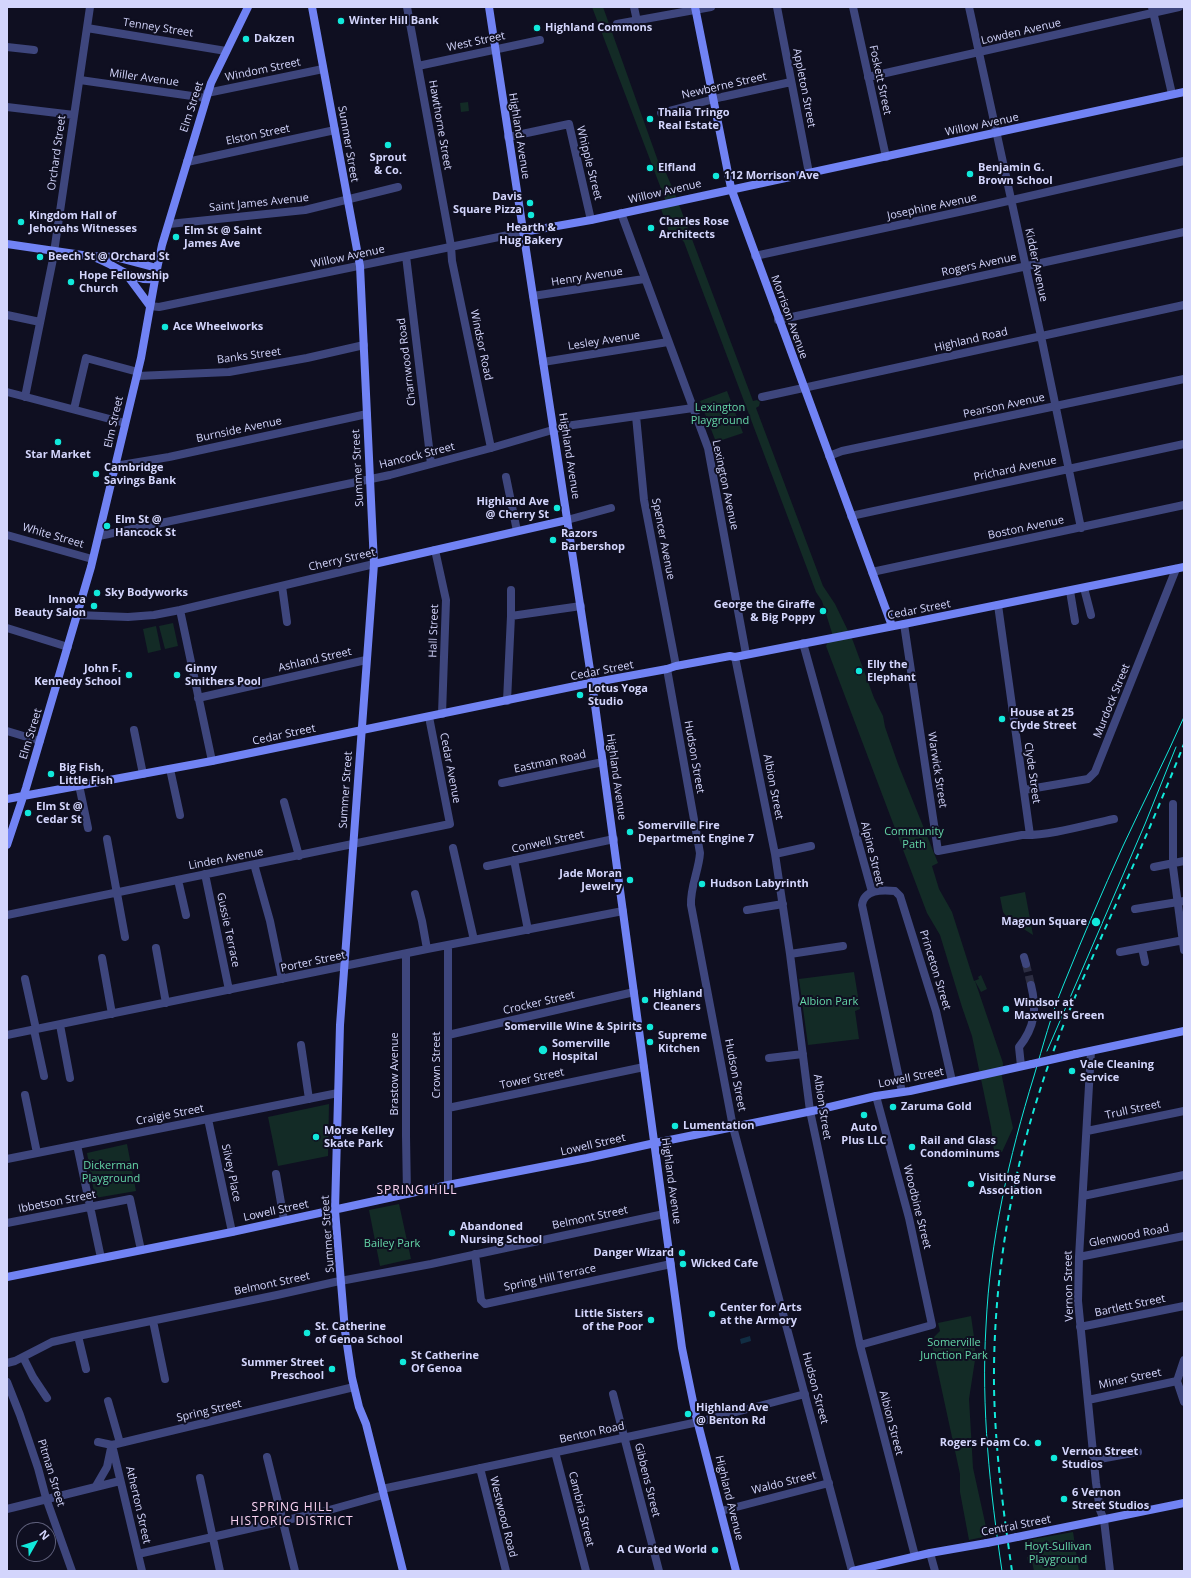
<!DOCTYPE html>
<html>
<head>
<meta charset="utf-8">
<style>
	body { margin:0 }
	#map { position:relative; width:1191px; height:1578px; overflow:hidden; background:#0f0f21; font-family:"Open Sans",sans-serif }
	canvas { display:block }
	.frame { position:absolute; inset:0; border:8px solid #d3d5fc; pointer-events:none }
	.north { position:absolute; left:16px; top:1522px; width:40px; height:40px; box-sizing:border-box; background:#0f0f21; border:1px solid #5d5e79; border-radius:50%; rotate:51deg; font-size:11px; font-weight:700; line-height:16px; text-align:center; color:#d3d5fc }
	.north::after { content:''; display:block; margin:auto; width:14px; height:18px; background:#11e9db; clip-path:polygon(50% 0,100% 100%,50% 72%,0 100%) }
</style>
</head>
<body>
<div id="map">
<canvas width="1191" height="1578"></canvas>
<div class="frame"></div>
<div class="north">N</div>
</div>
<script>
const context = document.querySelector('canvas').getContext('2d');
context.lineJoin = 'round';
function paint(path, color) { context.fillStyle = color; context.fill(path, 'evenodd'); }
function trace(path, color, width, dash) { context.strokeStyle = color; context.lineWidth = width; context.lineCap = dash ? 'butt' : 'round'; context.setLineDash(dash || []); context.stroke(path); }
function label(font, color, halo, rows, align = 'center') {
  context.font = font + ' "Open Sans",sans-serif'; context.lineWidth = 4; context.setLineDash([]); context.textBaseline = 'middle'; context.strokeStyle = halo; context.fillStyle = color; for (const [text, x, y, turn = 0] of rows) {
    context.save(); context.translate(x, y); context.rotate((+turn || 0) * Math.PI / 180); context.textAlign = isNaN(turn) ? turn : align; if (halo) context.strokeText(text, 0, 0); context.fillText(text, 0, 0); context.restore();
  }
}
paint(new Path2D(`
	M592,7H603L658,161L666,173L675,194L753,401L757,400L760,402L759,406L756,408L823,586L835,604L853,641L874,698L883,716L885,727L898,764L938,863L932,866L939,889L952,912L974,981L979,979L978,977L981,975L987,989L981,992L975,981L1003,1063L1002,1077L1013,1128L1002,1152L994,1151L991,1127L972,1036L962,1007L940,935L927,913L826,646L832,633L822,601L816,592L684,242L676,233L669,232L661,209L668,207Z
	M468,102L469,111L461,112L460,103Z
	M727,391L743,433L716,442L700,401Z
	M173,623L178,646L165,649L159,626Z
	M156,626L161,650L148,653L143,629Z
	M1025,892L1033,935L1008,919L1003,912L1000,897Z
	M854,972L860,1009L855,1011L859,1039L808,1045L799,979Z
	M329,1104L328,1156L278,1166L268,1117Z
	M127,1144L136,1191L95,1198L87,1153Z
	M399,1204L411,1259L380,1266L369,1210Z
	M971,1316L975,1344V1360L969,1399L973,1468L988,1536L969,1540L960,1492V1474L931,1340L940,1331L938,1323Z
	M1073,1532L1079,1571H1034L1032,1562H1028L1027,1557L1031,1556L1028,1540Z`), '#132b26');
paint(new Path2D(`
	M750,1336L751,1341L741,1344L740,1339Z`), '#112d43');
trace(new Path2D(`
	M1026,964L1031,985`), '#2c2d42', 8, [8, 4]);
trace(new Path2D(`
	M407,7L451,246L452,261L491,448
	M634,7L637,21
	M777,7L809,173
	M853,7L886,157
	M969,7L1041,336L1081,528
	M1152,7L1172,94
	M617,24L711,7
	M87,28L226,51
	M7,47L34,50
	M418,66L540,40
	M868,77L1179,7
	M80,80L206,98
	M207,93L323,69
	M7,107L74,115
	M661,113L722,97L791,82
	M508,137L569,124L591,220
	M187,162L335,130
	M621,213L708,448L746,654
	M169,224L305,210L398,187
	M406,256L431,464
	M755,256L977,208L1184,161
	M533,296L644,279
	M150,306L159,307L523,232
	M7,315L40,322
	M778,320L1184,232
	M543,362L668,342
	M137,376L229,372L307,358L364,345
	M7,392L125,423
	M25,397L53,259L90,7
	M762,397L1184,305
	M74,409L86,358L138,372
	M636,416L644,500L676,666
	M829,456L842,451L1184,379
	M115,466L169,457L367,414
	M506,477L517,531
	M851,516L1184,444
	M567,520L611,508
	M7,535L92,559
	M99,536L390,475L491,448L566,426L693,408
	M435,550L446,600L442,714
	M872,572L1184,505
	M282,586L287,622
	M1084,588L1091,615
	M1070,591L1075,621
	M998,605L1030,835
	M180,610L212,761
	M77,615L128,617L154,615L180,610L374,564
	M511,616V590
	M904,624L938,851L1022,835C1049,836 1086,825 1114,819
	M7,628L68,647
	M803,643L872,892
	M735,657L775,854L790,954L810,1111L860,1345L915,1556
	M667,669L700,853C699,870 690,887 691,905L733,1127L852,1571
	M198,698L366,660
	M507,701L511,616L581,606
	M134,730L143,774
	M7,731L40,741
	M170,769L180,815
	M502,783L603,762
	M79,785L88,828
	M1024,790L1088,779L1095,772L1176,569
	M284,802L299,856
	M1173,804V867L1184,950
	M107,839L125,937
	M453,848L474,940
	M775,854L811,846
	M514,860L528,930
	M254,864L270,921L282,979
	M487,866L614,839
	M1154,867L1184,861
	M205,874L229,990
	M178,880L186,915
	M415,894L422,921L427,949
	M1135,909L1184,901
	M747,910L783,904
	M7,915L450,824L429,717
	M156,948L166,1003
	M1142,948L1145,962
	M1120,952L1184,940
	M406,954V1136L407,1194
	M790,954L843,946
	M1024,957L1026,964
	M102,958L112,1014
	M25,979L36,1029
	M60,1025L70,1078
	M34,1030L44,1076
	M7,1035L427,949L623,911
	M448,1035L634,992
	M301,1045L309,1099
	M1091,1051L1079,1257L1078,1301L1096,1483L1100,1510L1104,1520L1110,1571
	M769,1058L803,1054
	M1021,1066L1019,1047C1035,1027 1037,1009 1031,985
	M902,1092L862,905C864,889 882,890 895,891L900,896L936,1011L952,1081
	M25,1095L37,1153
	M448,1108L644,1067
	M208,1119L232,1232
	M1087,1131L1184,1111
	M77,1145L101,1258
	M7,1159L338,1093
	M276,1174L284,1220
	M448,1185V945
	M1083,1196L1184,1175
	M7,1223L130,1199L141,1250
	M475,1254L481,1300L485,1304L671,1264
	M1079,1257L1184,1236
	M153,1321L165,1379
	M1080,1327L1184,1306
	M78,1336L86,1369
	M860,1345L932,1325L909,1218L876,1096
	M23,1357L33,1377L47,1398
	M1184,1360L1177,1381L1184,1402
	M7,1363L15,1361L52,1342L78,1336L277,1295L335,1282L431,1264L664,1214
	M7,1382L20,1415L38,1468L46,1498L72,1571
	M613,1394L659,1571
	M1088,1400L1177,1381
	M108,1401L120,1443
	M98,1442L112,1445
	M112,1445L354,1387
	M112,1445L142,1571
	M555,1452L586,1571
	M267,1457L295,1571
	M1094,1460L1138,1452
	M480,1468L506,1571
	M200,1478L220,1571
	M96,1486L107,1467L111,1448
	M382,1489L698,1422L805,1394
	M7,1509L120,1481
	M721,1511L829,1483
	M930,1553L935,1571
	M138,1554L322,1512L383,1495`), '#3e467d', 8);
trace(new Path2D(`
	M312,7L360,266L374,564L340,1025L335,1210L345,1331L352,1378L359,1407L366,1424L403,1571
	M489,7L592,683L682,1348L696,1416L736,1571
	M695,7L731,188L892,626
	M523,232L591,220L1184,92
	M7,244L89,256L115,257L157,268
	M96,258C116,265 132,282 155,279
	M127,275L150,306
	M374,564L567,520
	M7,799L212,761L585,684L667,669L676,666L730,656L735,657L904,624L1184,567
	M7,845L26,788L91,567L141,358L156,274L162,245L211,83L248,7
	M1076,1054L1184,1031
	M7,1277L232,1232L448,1185L587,1158L655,1143L817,1110L876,1096L910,1091L1032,1064
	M1017,1537L1184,1503
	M853,1571L930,1553L987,1543`), '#7183f4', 8);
trace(new Path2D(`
	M1047,1051L1145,824L1176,747
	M1002,1571C990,1490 981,1408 986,1326C990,1240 1009,1157 1034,1076C1043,1046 1051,1015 1063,986C1082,939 1102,892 1123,846C1143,803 1165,760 1184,717`), '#11e9db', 1);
trace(new Path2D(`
	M1012,1571C1003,1509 995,1448 994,1386C993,1283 1010,1181 1042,1084C1059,1031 1082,981 1104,931C1132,869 1159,807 1184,744`), '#11e9db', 2, [6, 5]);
trace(new Path2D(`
	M1032,1064L1076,1054
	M987,1543L1017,1537`), '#7183f4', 8);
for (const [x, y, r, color] of [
	[341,21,4,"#11e9db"],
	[537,28,4,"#11e9db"],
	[246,39,4,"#11e9db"],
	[650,119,4,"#11e9db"],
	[388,145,4,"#11e9db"],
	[650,168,4,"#11e9db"],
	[970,174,4,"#11e9db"],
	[716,176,4,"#11e9db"],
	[530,203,4,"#11e9db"],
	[531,215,4,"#11e9db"],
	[21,222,4,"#11e9db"],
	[651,228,4,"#11e9db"],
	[176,237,4,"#11e9db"],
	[40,257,4,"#11e9db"],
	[71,282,4,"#11e9db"],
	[165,327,4,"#11e9db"],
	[58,442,4,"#11e9db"],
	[96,474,4,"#11e9db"],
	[557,508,4,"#11e9db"],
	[107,526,4,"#11e9db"],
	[553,540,4,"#11e9db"],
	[97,593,4,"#11e9db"],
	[94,606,4,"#11e9db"],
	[823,611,4,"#11e9db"],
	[859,671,4,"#11e9db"],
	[129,675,4,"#11e9db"],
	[177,675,4,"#11e9db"],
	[580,695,4,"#11e9db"],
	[1002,719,4,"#11e9db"],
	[51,774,4,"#11e9db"],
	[28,813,4,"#11e9db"],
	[630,832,4,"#11e9db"],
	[630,880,4,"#11e9db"],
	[702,884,4,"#11e9db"],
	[1096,922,5,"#11e9db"],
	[645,1000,4,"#11e9db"],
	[1006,1009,4,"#11e9db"],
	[650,1027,4,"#11e9db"],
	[650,1042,4,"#11e9db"],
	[543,1050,5,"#11e9db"],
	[1072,1071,4,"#11e9db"],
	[893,1107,4,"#11e9db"],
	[864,1115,4,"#11e9db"],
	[675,1126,4,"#11e9db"],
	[316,1137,4,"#11e9db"],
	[912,1147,4,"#11e9db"],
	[971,1184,4,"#11e9db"],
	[452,1233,4,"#11e9db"],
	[682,1253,4,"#11e9db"],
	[683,1264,4,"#11e9db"],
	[712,1314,4,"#11e9db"],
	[651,1320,4,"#11e9db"],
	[307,1333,4,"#11e9db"],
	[403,1362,4,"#11e9db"],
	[332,1369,4,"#11e9db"],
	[688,1414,4,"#11e9db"],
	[1038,1443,4,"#11e9db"],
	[1054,1458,4,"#11e9db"],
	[1064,1499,4,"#11e9db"],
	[715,1550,4,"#11e9db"]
]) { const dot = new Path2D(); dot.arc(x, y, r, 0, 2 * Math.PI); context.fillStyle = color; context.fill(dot); trace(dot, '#0f0f21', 1.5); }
label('bold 11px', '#d3d5fc', '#0f0f21', [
	["Winter Hill Bank",349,21],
	["Highland Commons",545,28],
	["Dakzen",254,39],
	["Thalia Tringo",658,113],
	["Real Estate",658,126],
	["Sprout",388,158,"center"],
	["& Co.",388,171,"center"],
	["Elfland",658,168],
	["Benjamin G.",978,168],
	["Brown School",978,181],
	["112 Morrison Ave",724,176],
	["Davis",522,197,"right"],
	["Square Pizza",522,210,"right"],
	["Kingdom Hall of",29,216],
	["Jehovahs Witnesses",29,229],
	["Charles Rose",659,222],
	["Architects",659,235],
	["Hearth &",531,228,"center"],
	["Hug Bakery",531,241,"center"],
	["Elm St @ Saint",184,231],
	["James Ave",184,244],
	["Beech St @ Orchard St",48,257],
	["Hope Fellowship",79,276],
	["Church",79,289],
	["Ace Wheelworks",173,327],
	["Star Market",58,455,"center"],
	["Cambridge",104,468],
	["Savings Bank",104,481],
	["Highland Ave",549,502,"right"],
	["@ Cherry St",549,515,"right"],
	["Elm St @",115,520],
	["Hancock St",115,533],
	["Razors",561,534],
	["Barbershop",561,547],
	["Sky Bodyworks",105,593],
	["Innova",86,600,"right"],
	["Beauty Salon",86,613,"right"],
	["George the Giraffe",815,605,"right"],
	["& Big Poppy",815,618,"right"],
	["Elly the",867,665],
	["Elephant",867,678],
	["John F.",121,669,"right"],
	["Kennedy School",121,682,"right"],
	["Ginny",185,669],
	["Smithers Pool",185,682],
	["Lotus Yoga",588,689],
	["Studio",588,702],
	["House at 25",1010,713],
	["Clyde Street",1010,726],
	["Big Fish,",59,768],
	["Little Fish",59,781],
	["Elm St @",36,807],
	["Cedar St",36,820],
	["Somerville Fire",638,826],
	["Department Engine 7",638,839],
	["Jade Moran",622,874,"right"],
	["Jewelry",622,887,"right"],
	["Hudson Labyrinth",710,884],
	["Magoun Square",1087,922,"right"],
	["Highland",653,994],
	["Cleaners",653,1007],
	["Windsor at",1014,1003],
	["Maxwell's Green",1014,1016],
	["Somerville Wine & Spirits",642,1027,"right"],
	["Supreme",658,1036],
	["Kitchen",658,1049],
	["Somerville",552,1044],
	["Hospital",552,1057],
	["Vale Cleaning",1080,1065],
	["Service",1080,1078],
	["Zaruma Gold",901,1107],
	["Lumentation",683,1126],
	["Auto",864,1128,"center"],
	["Plus LLC",864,1141,"center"],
	["Morse Kelley",324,1131],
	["Skate Park",324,1144],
	["Rail and Glass",920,1141],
	["Condominums",920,1154],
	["Visiting Nurse",979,1178],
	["Association",979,1191],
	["Abandoned",460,1227],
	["Nursing School",460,1240],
	["Danger Wizard",674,1253,"right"],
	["Wicked Cafe",691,1264],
	["Center for Arts",720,1308],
	["at the Armory",720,1321],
	["Little Sisters",643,1314,"right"],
	["of the Poor",643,1327,"right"],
	["St. Catherine",315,1327],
	["of Genoa School",315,1340],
	["St Catherine",411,1356],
	["Of Genoa",411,1369],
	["Summer Street",324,1363,"right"],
	["Preschool",324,1376,"right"],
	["Highland Ave",696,1408],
	["@ Benton Rd",696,1421],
	["Rogers Foam Co.",1030,1443,"right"],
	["Vernon Street",1062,1452],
	["Studios",1062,1465],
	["6 Vernon",1072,1493],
	["Street Studios",1072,1506],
	["A Curated World",707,1550,"right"]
], 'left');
label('11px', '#d3d5fc', '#0f0f21', [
	["Tenney Street",158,28,9],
	["Lowden Avenue",1021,32,-13],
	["West Street",476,42,-12],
	["Windom Street",263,70,-12],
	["Miller Avenue",144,78,8],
	["Foskett Street",880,80,78],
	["Newberne Street",724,86,-13],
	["Appleton Street",804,88,79],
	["Elm Street",192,107,-72],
	["Hawthorne Street",440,125,80],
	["Willow Avenue",982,125,-12],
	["Elston Street",258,135,-12],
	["Highland Avenue",519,136,81],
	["Summer Street",348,144,80],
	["Orchard Street",57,153,-82],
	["Whipple Street",589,163,76],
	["Willow Avenue",665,192,-13],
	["Saint James Avenue",259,203,-6],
	["Josephine Avenue",932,207,-12],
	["Willow Avenue",348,257,-12],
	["Rogers Avenue",979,265,-12],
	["Kidder Avenue",1036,265,78],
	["Henry Avenue",587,277,-9],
	["Morrison Avenue",789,317,70],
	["Highland Road",971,340,-13],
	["Lesley Avenue",604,341,-9],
	["Windsor Road",481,345,78],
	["Banks Street",249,356,-8],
	["Charnwood Road",407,362,-97],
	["Pearson Avenue",1004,406,-12],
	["Elm Street",114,422,-77],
	["Burnside Avenue",239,430,-12],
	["Hancock Street",417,456,-14],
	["Highland Avenue",569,456,81],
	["Summer Street",358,468,-93],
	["Prichard Avenue",1015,469,-12],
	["Lexington Avenue",725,485,78],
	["Boston Avenue",1026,528,-12],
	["White Street",53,536,16],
	["Spencer Avenue",663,539,79],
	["Cherry Street",342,560,-13],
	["Cedar Street",919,610,-11],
	["Hall Street",434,631,-88],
	["Ashland Street",315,660,-13],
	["Cedar Street",602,671,-11],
	["Murdock Street",1112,701,-68],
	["Elm Street",31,734,-73],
	["Cedar Street",284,735,-12],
	["Hudson Street",694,757,80],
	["Eastman Road",550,762,-12],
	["Cedar Avenue",450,768,79],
	["Warwick Street",937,770,81],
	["Clyde Street",1032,773,82],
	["Highland Avenue",616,777,82],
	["Albion Street",773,787,79],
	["Summer Street",346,790,-86],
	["Conwell Street",548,842,-12],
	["Alpine Street",872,854,76],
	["Linden Avenue",226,859,-11],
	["Gussie Terrace",228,930,78],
	["Porter Street",313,962,-12],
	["Princeton Street",935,970,73],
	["Crocker Street",539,1003,-13],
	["Crown Street",437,1065,-90],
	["Brastow Avenue",395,1074,-90],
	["Hudson Street",735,1075,79],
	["Lowell Street",911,1078,-11],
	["Tower Street",532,1079,-12],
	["Albion Street",822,1107,81],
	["Trull Street",1133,1110,-12],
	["Craigie Street",170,1115,-11],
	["Lowell Street",593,1145,-13],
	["Silvey Place",231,1173,78],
	["Highland Avenue",671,1181,82],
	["Ibbetson Street",57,1202,-11],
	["Woodbine Street",917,1207,76],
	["Lowell Street",276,1211,-12],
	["Belmont Street",590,1218,-12],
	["Summer Street",328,1234,-94],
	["Glenwood Road",1129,1236,-11],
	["Spring Hill Terrace",550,1278,-12],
	["Belmont Street",272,1284,-12],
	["Vernon Street",1069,1286,-91],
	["Bartlett Street",1130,1306,-12],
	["Miner Street",1130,1379,-12],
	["Hudson Street",815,1388,75],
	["Spring Street",209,1411,-13],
	["Albion Street",891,1423,75],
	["Benton Road",592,1433,-12],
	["Pitman Street",51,1473,73],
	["Gibbens Street",647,1480,76],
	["Waldo Street",784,1483,-14],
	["Highland Avenue",729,1498,76],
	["Atherton Street",138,1505,77],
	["Cambria Street",581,1509,76],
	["Westwood Road",503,1517,76],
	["Central Street",1016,1526,-11]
]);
label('11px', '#64d6a7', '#0f0f21', [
	["Lexington",720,408],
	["Playground",720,421],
	["Community",914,832],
	["Path",914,845],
	["Albion Park",829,1002],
	["Dickerman",111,1166],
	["Playground",111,1179],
	["Bailey Park",392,1244],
	["Somerville",954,1343],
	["Junction Park",954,1356],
	["Hoyt-Sullivan",1058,1547],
	["Playground",1058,1560]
]);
context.letterSpacing = '1px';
label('12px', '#fcd5f4', '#0f0f21', [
	["SPRING HILL",417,1191],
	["SPRING HILL",292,1508],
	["HISTORIC DISTRICT",292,1522]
]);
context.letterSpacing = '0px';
</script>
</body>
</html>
